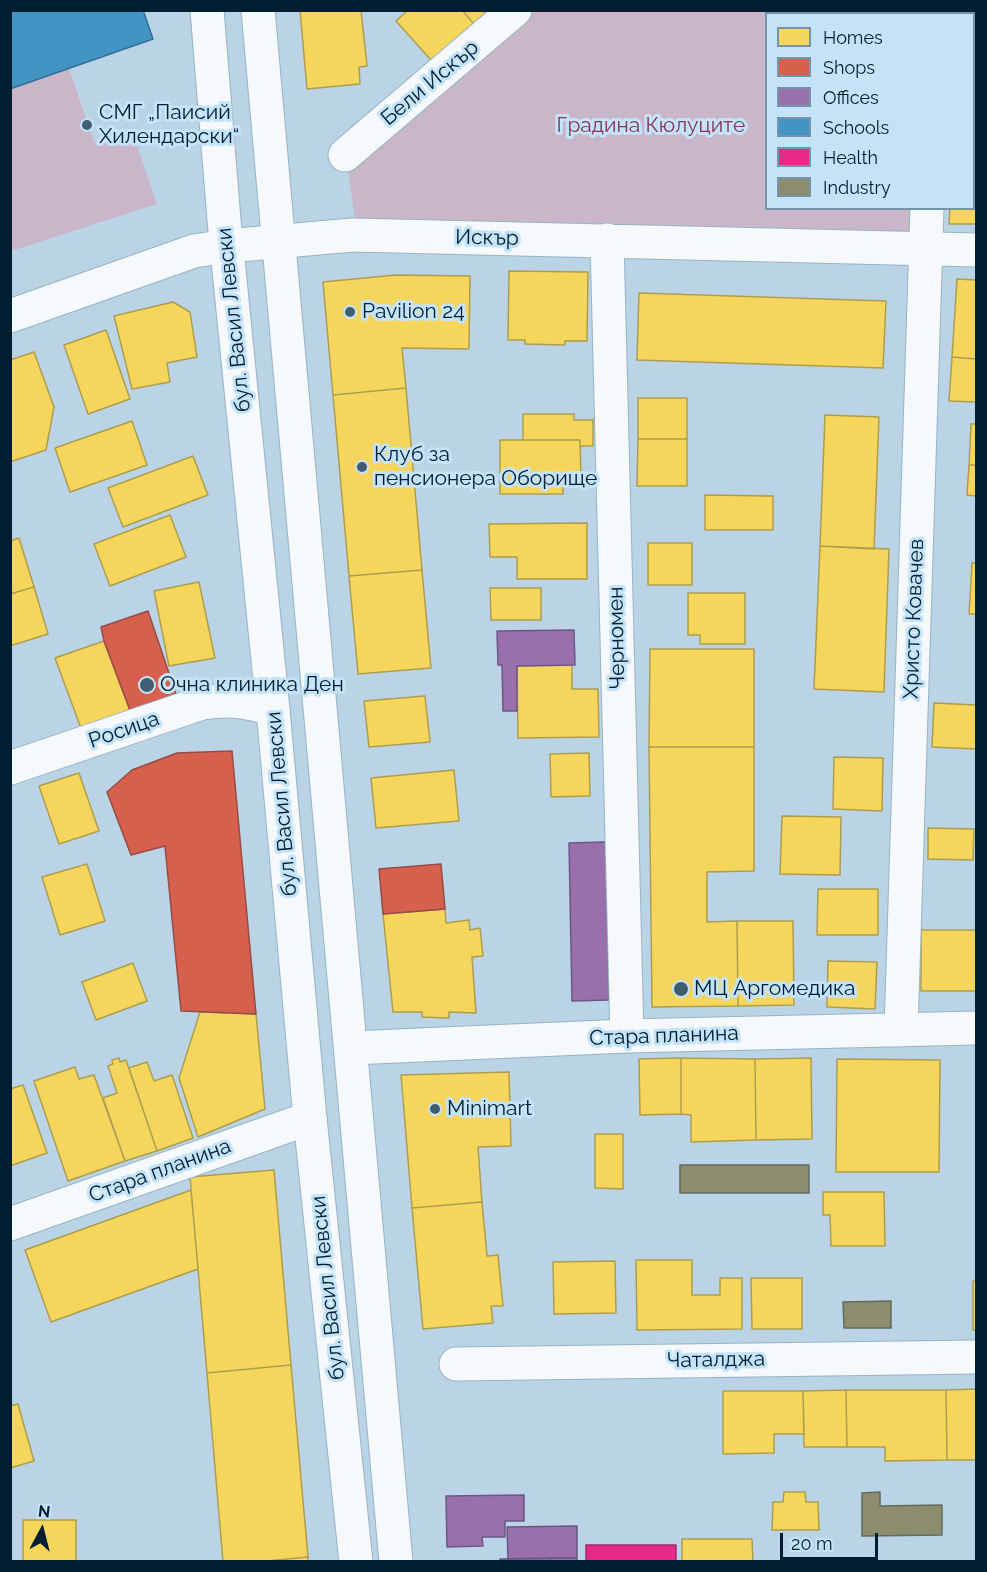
<!DOCTYPE html>
<html>
<head>
<meta charset="utf-8">
<style>
	body { margin:0 }
	#map { position:relative; width:987px; height:1572px; overflow:hidden; background:#bad4e6; font-family:Raleway,sans-serif }
	canvas { display:block }
	.frame { position:absolute; inset:0; border:12px solid #001e32; pointer-events:none }
	.legend { position:absolute; left:765px; top:12px; width:210px; height:198px; box-sizing:border-box; background:#c4e3f8; border:2px solid #7694a9; margin:0; padding:8px 10px; list-style:none; font-size:18px; color:#001e32 }
	.legend li { display:flex; align-items:center; gap:12px; height:30px }
	.legend b { width:30px; border:2px solid #7694a9 }
	.north { position:absolute; left:12px; top:1500px; width:60px; height:60px; -webkit-text-stroke:4px #c4e3f8; paint-order:stroke; rotate:7deg; font-size:16px; font-weight:700; line-height:24px; text-align:center; color:#001e32 }
	.north::after { content:''; display:block; margin:auto; width:21px; height:27px; background:#001e32; clip-path:polygon(50% 0,100% 100%,50% 72%,0 100%) }
	.scale { position:absolute; left:780px; top:1533px; width:98px; height:27px; box-sizing:border-box; border:3px solid #001e32; border-top:0; padding-left:8px; font-size:18px; line-height:21px; white-space:nowrap; color:#001e32; -webkit-text-stroke:4px #c4e3f8; paint-order:stroke }
</style>
</head>
<body>
<div id="map">
<canvas width="987" height="1572"></canvas>
<div class="frame"></div>
<ul class="legend">
<li><b style="height:16px;background:#f6d55c"></b>Homes</li>
<li><b style="height:16px;background:#d6604d"></b>Shops</li>
<li><b style="height:16px;background:#9970ab"></b>Offices</li>
<li><b style="height:16px;background:#4393c3"></b>Schools</li>
<li><b style="height:16px;background:#e7298a"></b>Health</li>
<li><b style="height:16px;background:#8c8c6e"></b>Industry</li>
</ul>
<div class="north">N</div>
<div class="scale">20 m</div>
</div>
<script>
const context = document.querySelector('canvas').getContext('2d');
context.lineJoin = 'round';
function paint(path, color) { context.fillStyle = color; context.fill(path, 'evenodd'); }
function trace(path, color, width, dash) { context.strokeStyle = color; context.lineWidth = width; context.lineCap = dash ? 'butt' : 'round'; context.setLineDash(dash || []); context.stroke(path); }
function label(font, color, halo, rows, align = 'center') {
  context.font = font + ' Raleway,sans-serif'; context.lineWidth = 6; context.setLineDash([]); context.textBaseline = 'middle'; context.strokeStyle = halo; context.fillStyle = color; for (const [text, x, y, turn = 0] of rows) {
    context.save(); context.translate(x, y); context.rotate((+turn || 0) * Math.PI / 180); context.textAlign = isNaN(turn) ? turn : align; if (halo) context.strokeText(text, 0, 0); context.fillText(text, 0, 0); context.restore();
  }
}
paint(new Path2D(`
	M516,11H932V14H766V208L927,209L925,247L357,234L346,157Z
	M69,68L94,142L131,129L157,204L11,251L10,89Z`), '#c9b6c8');
const homes = new Path2D(`
	M300,10H361L367,66L359,67L360,84L307,89Z
	M408,10H462L474,24L431,60L396,21Z
	M462,10H488L474,24Z
	M955,10H976V84H974V14H955Z
	M974,84H976V118H974Z
	M974,150H976V224H949L950,208H974Z
	M509,271L588,272L587,341H565V345L525,344V340H508Z
	M396,275L470,276L469,349L402,348L406,388L333,395L323,282Z
	M957,279L976,280V359L952,357Z
	M639,293L886,301L883,368L637,360Z
	M173,302L190,312L197,357L167,363L170,382L132,389L114,316Z
	M106,330L130,399L88,414L64,345Z
	M34,352L54,407L46,450L10,462V360Z
	M952,357L976,359V402L949,401Z
	M406,388L422,570L349,576L333,395Z
	M638,398H687V439H638Z
	M523,414H574V420H593V446H580V440H523Z
	M825,415L879,417L874,549L820,546Z
	M132,421L147,465L70,492L55,448Z
	M971,424H976V465H969Z
	M638,439H687V486H637Z
	M500,440H580L581,479H563V494H500Z
	M193,456L208,495L123,527L108,488Z
	M969,465H976V496L967,495Z
	M705,495L773,496V530H705Z
	M170,515L186,557L110,586L94,544Z
	M587,523V579H517V557H490L489,524Z
	M19,538L34,587L10,594V541Z
	M648,543H692V585H648Z
	M820,546L889,549L884,692L814,689Z
	M972,563H976V614H969Z
	M422,570L431,668L358,674L349,576Z
	M199,582L215,658L169,666L154,591Z
	M34,587L48,634L10,646V594Z
	M490,588H541V620H491Z
	M688,593H745V644H700V635H688Z
	M104,641L131,713L82,731L55,658Z
	M650,649H754V747H649Z
	M572,665V689H598L599,737L518,738L517,666Z
	M425,696L430,742L369,747L364,701Z
	M934,703L976,705V749L932,747Z
	M649,747H754V871L707,872V922L737,921L738,1006L652,1007Z
	M589,753L590,796L551,797L550,754Z
	M834,757L883,758L882,811L833,809Z
	M454,770L459,821L376,828L371,778Z
	M79,773L99,831L59,844L39,786Z
	M782,816L841,817L840,875L780,874Z
	M928,828L974,829L973,860L928,859Z
	M87,864L105,921L60,935L42,877Z
	M818,889H878V935H817Z
	M445,909L446,923L469,920L470,930L480,928L483,956L472,957L476,1013L449,1012V1018L422,1017V1012H393L383,914Z
	M737,921H793L794,1005L738,1006Z
	M921,930H976V991H921Z
	M828,961L877,962L875,1009L827,1007Z
	M133,963L147,1001L96,1020L82,982Z
	M200,1012L256,1014L265,1109L198,1137L179,1078Z
	M119,1058L120,1062L126,1060L157,1151L125,1161L103,1098L117,1093L108,1066L113,1064L112,1060Z
	M681,1058L755,1059L756,1140L691,1142V1115L681,1114Z
	M681,1058V1114L640,1115L639,1059Z
	M811,1058L812,1139L756,1140L755,1059Z
	M837,1059L940,1060L939,1172H836Z
	M147,1062L154,1081L172,1075L193,1138L157,1151L129,1068Z
	M75,1067L79,1079L94,1075L125,1161L68,1181L34,1081Z
	M509,1072L511,1146L478,1147L482,1202L412,1208L401,1075Z
	M23,1085L47,1153L10,1166V1089Z
	M595,1134H623V1189L595,1188Z
	M274,1170L291,1365L207,1373L190,1177Z
	M191,1190L198,1269L51,1322L25,1250Z
	M823,1192H884L885,1246H831L830,1215H823Z
	M482,1202L487,1256L498,1255L503,1306H491L493,1323L423,1329L412,1208Z
	M636,1260H692V1295H720V1278H742V1329L637,1330Z
	M615,1261L616,1313L554,1314L553,1262Z
	M751,1278H802V1329H752Z
	M973,1281H976V1330H973Z
	M291,1365L308,1557L257,1562H223L207,1373Z
	M976,1389V1460H947L946,1390Z
	M846,1390L847,1447H804L803,1391Z
	M846,1390H946L947,1460L885,1461V1447H847Z
	M723,1391H803L804,1434H774V1453L723,1454Z
	M18,1404L34,1461L10,1468V1406Z
	M784,1492H805L806,1502H818L819,1530H772L773,1502H783Z
	M23,1520H76V1562H23Z
	M682,1539H752L753,1562H682Z
	M308,1557V1562H257Z`);
paint(homes, '#f6d55c');
trace(homes, '#ac9e4f', 1.5);
const shops = new Path2D(`
	M148,611L177,697L131,713L104,641L101,627Z
	M232,751L256,1014L181,1011L165,846L131,855L107,792L132,770L177,753Z
	M441,864L445,909L383,914L379,869Z`);
paint(shops, '#d6604d');
trace(shops, '#964c45', 1.5);
const offices = new Path2D(`
	M574,630L575,665L517,666V711H503L502,665H498L497,631Z
	M606,842L609,1000L572,1001L569,843Z
	M524,1495V1521H505V1537H482L483,1546L447,1547L446,1496Z
	M577,1526V1558L508,1559L507,1527Z
	M551,1558V1562H500V1559Z
	M551,1558H577V1562H551Z`);
paint(offices, '#9970ab');
trace(offices, '#6b5787', 1.5);
const schools = new Path2D(`
	M14,10H143L153,39L10,89V12Z`);
paint(schools, '#4393c3');
trace(schools, '#2f7098', 1.5);
const health = new Path2D(`
	M586,1545H676V1562H586Z`);
paint(health, '#e7298a');
trace(health, '#a22670', 1.5);
const industry = new Path2D(`
	M680,1165H809V1193H680Z
	M891,1301V1328H844L843,1302Z
	M880,1492V1506L942,1505V1535L862,1536V1493Z`);
paint(industry, '#8c8c6e');
trace(industry, '#626b5c', 1.5);
const street = new Path2D(`
	M934,14V10
	M345,155L515,10
	M607,240L627,1036
	M10,316L194,251L227,246L353,235L976,250
	M10,768L202,703C230,699 247,701 273,710
	M901,1030L927,208
	M351,1048L627,1036L976,1028
	M10,1224L310,1118
	M456,1364L976,1357`);
const primary = new Path2D(`
	M207,10L224,220L273,710L310,1118L356,1562
	M258,10L396,1562`);
trace(street, '#98b3c5', 35);
trace(primary, '#98b3c5', 35);
trace(street, '#f5f9fb', 33);
trace(primary, '#f5f9fb', 33);
for (const [x, y, r, color] of [
	[87,125,6,"#415e71"],
	[350,312,6,"#415e71"],
	[362,467,6,"#415e71"],
	[147,685,8,"#415e71"],
	[681,989,8,"#415e71"],
	[435,1109,6,"#415e71"]
]) { const dot = new Path2D(); dot.arc(x, y, r, 0, 2 * Math.PI); context.fillStyle = color; context.fill(dot); trace(dot, '#c4e3f8', 2); }
label('21px', '#001e32', '#c4e3f8', [
	["Бели Искър",430,83,-40],
	["Искър",487,238,1],
	["бул. Васил Левски",234,320,-96],
	["Христо Ковачев",914,619,-88],
	["Черномен",617,638,-91],
	["Росица",124,730,-19],
	["бул. Васил Левски",282,804,-95],
	["Стара планина",664,1036,-2],
	["Стара планина",160,1171,-20],
	["бул. Васил Левски",328,1288,-96],
	["Чаталджа",716,1360,-1]
]);
label('21px', '#001e32', '#c4e3f8', [
	["СМГ „Паисий",99,113],
	["Хилендарски“",99,137],
	["Pavilion 24",362,312],
	["Клуб за",374,455],
	["пенсионера Оборище",374,479],
	["Очна клиника Ден",160,685],
	["МЦ Аргомедика",694,989],
	["Minimart",447,1109]
], 'left');
label('21px', '#873454', '#c4e3f8', [
	["Градина Кюлуците",651,126]
]);
</script>
</body>
</html>
